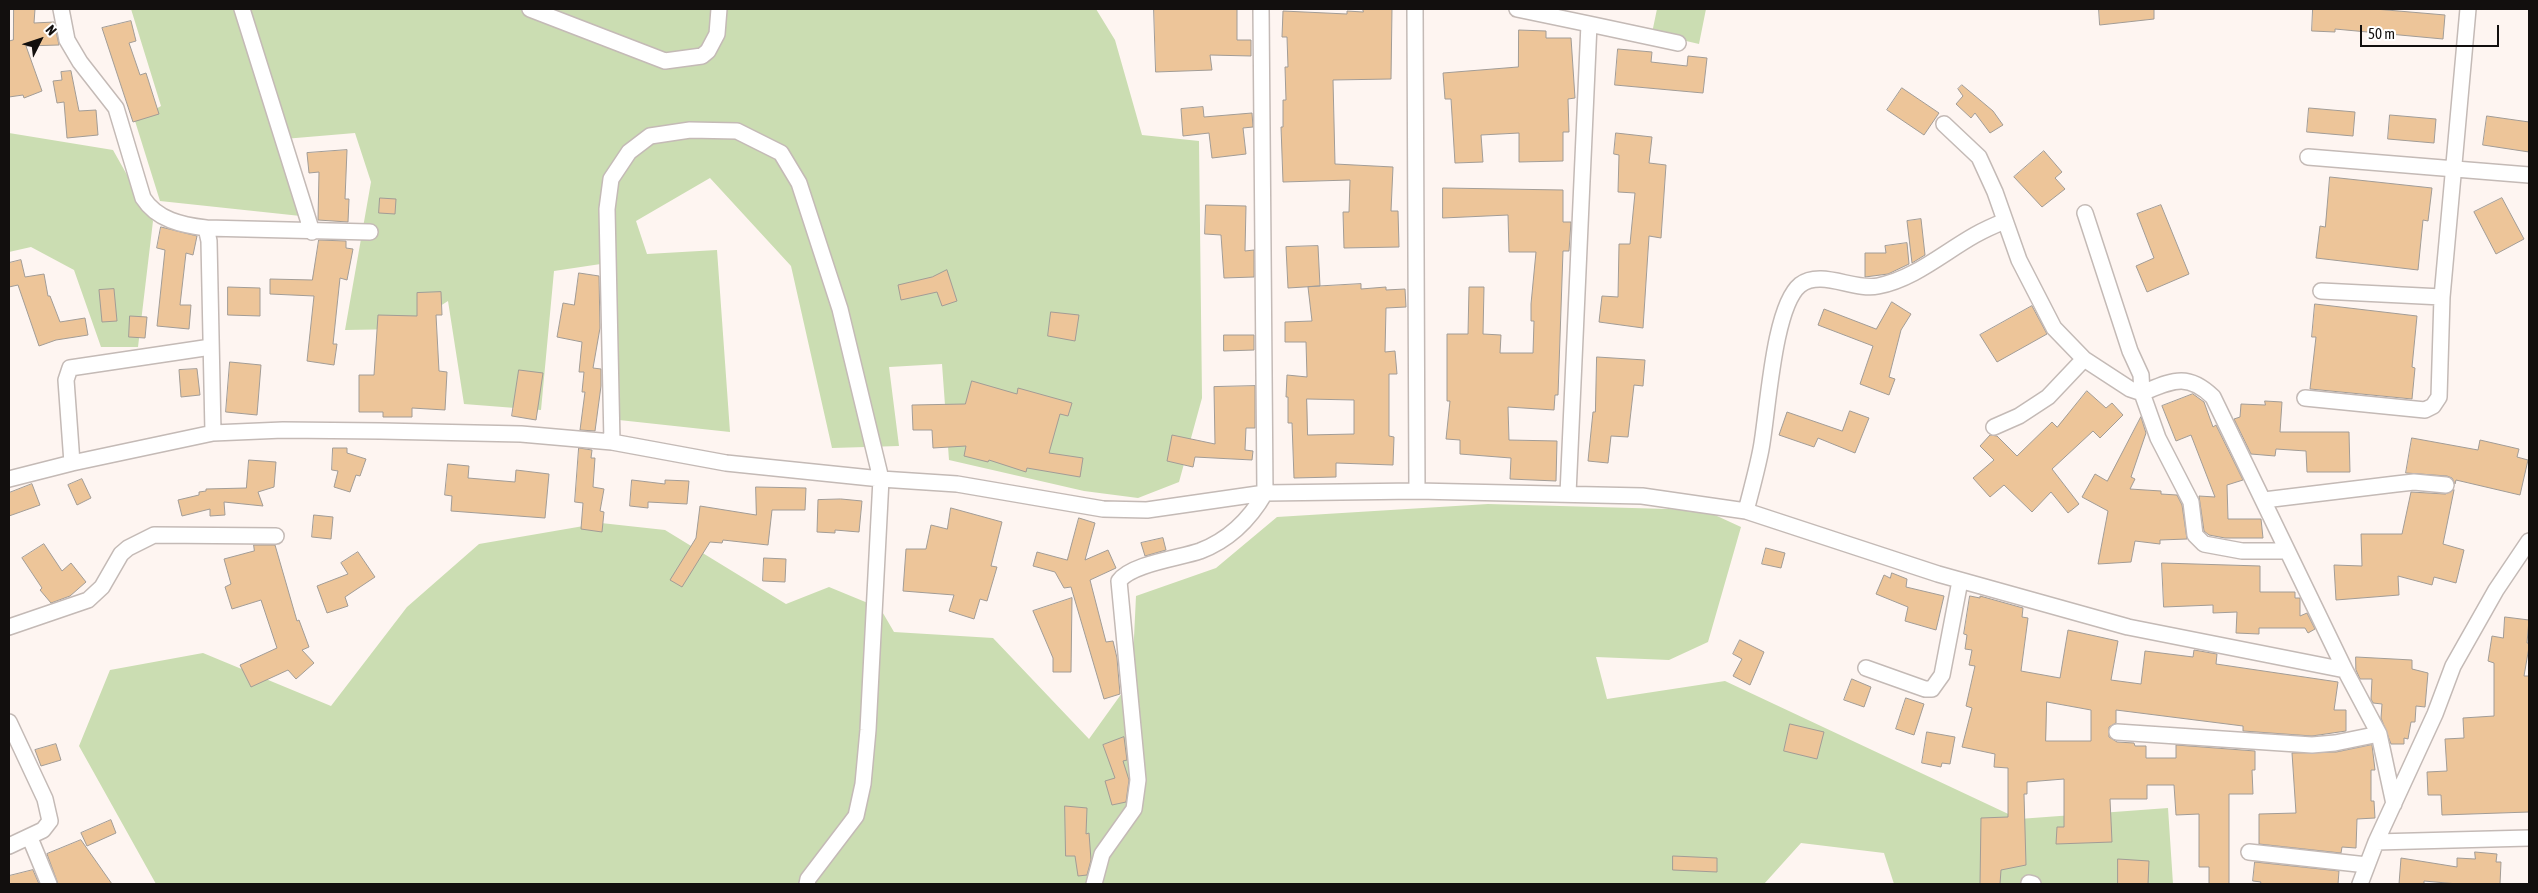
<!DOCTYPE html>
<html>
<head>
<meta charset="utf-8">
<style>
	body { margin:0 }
	#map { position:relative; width:2538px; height:893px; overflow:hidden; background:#fef5f1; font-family:"Asap Condensed",sans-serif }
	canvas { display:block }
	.frame { position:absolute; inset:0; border:10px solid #120f0e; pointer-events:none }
	.north { position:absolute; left:15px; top:15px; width:50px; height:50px; -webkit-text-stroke:4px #fff; paint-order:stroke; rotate:49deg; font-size:14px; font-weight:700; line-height:20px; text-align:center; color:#120f0e }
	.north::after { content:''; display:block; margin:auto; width:18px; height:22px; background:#120f0e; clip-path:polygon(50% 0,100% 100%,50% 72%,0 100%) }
	.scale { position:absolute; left:2360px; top:25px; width:139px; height:22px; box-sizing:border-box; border:2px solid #120f0e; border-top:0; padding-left:6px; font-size:15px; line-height:18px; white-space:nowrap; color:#120f0e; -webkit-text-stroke:4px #fff; paint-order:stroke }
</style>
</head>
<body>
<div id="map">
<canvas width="2538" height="893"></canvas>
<div class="frame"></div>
<div class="north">N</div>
<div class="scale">50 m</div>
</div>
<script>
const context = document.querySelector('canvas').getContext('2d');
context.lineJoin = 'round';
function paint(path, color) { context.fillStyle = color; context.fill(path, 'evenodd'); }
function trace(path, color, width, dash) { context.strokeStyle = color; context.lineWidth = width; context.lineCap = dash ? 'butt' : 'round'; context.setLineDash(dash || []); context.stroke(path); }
paint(new Path2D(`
	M131,9H1096L1115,40L1142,135L1199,141L1202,398L1179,482L1138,498L1084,491L949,460L942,364L889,367L899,446L832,448L791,266L710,178L636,221L647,254L717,250L730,432L619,420L614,262L554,271L541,410L464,404L448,301L404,329L345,330L371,182L355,133L284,139L310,217L160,201L135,121L161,106Z
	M1657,9H1706L1699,44L1652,33Z
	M9,133L113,150L153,221L138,347H101L74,270L31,247L9,252Z
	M1488,504L1704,510L1741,527L1708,642L1669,660L1596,657L1607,699L1725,681L2019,819L2168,808L2173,884H1894L1884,853L1801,843L1764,884H156L79,746L110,670L203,653L331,706L407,607L479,544L601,523L665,530L786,604L829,587L880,608L894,632L993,638L1089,739L1132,679L1136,596L1216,568L1277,517Z`), '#cbddb2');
const building = new Path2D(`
	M14,9H35L34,23L54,22L59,45L26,46L42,91L24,98L23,95L9,97V41L13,40Z
	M1154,9H1237V40H1251V56L1210,55L1212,70L1156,72Z
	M1363,9H1392L1391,79L1333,80L1335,164L1393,167L1391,211H1398L1399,247L1344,248L1343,212H1349L1350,180L1283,182L1281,127H1283V100H1286L1285,67H1288L1287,37H1282L1283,11L1347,14V11L1363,12Z
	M2099,9H2154V19L2100,25Z
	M2313,9H2375L2445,15L2443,39L2335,29V32L2312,31Z
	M131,21L136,41L129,43L140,75L146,73L159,114L133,122L102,28Z
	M1519,30L1546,31V38H1571L1575,98L1568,99L1569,132H1563V161L1519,162V133L1481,135L1483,162L1455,163L1451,99H1445L1443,73L1518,67Z
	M1618,49L1652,52L1651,62L1687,66L1688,56L1707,58L1703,93L1615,85Z
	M71,71L79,111L96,110L98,135L67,138L64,102L57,103L53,81L62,80L61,72Z
	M1962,85L1993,111L2003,125L1990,133L1975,113L1971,118L1956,104L1963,96L1958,89Z
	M1902,88L1939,113L1924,135L1887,110Z
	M1203,107L1204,117L1252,113L1253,127L1243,128L1246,154L1212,158L1209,133L1183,136L1181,109Z
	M2309,108L2355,112L2353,136L2307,132Z
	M2390,115L2436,119L2434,143L2388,139Z
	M2487,116L2529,122V152L2483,145Z
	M1616,133L1652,137L1649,163L1666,165L1661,238L1649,236L1643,328L1599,322L1602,296L1618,297L1619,244H1630L1635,193L1618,192L1619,155L1614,154Z
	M347,150L345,199H349L348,222L318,220L319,172L309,173L307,153Z
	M2044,151L2062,172L2055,178L2065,189L2042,207L2014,177Z
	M2330,177L2432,188L2428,221L2423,220L2418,270L2316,258L2320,226L2325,227Z
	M1443,188L1563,190V222H1571L1569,251H1563L1558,395H1555L1554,410L1508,407L1509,440L1557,441L1556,481L1510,479L1511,458L1460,454V440L1446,439L1450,401H1447V334H1468L1469,287H1484L1483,334L1501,335L1500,353H1533L1534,321H1531V304L1536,252H1509L1508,215L1443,218Z
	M380,198L396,199L395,214L379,213Z
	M2502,198L2524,239L2496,254L2474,212Z
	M1206,205L1246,206L1245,251L1254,250V277L1224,278L1221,235L1205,234Z
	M2161,205L2189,274L2147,292L2136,266L2154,258L2137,214Z
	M1921,219L1925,255L1912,263L1907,221Z
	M161,227L197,236L193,255L186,253L180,305H191L189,329L157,326L165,250L157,248Z
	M319,240L346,241V248L353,249L347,280L340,278L333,344H337L334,365L307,361L314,296L270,294V279L312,280Z
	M1907,243L1909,264L1888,274L1865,277V253H1886L1885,246Z
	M1318,246L1320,286L1288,288L1286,247Z
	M21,260L25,277L44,274L48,296H50L60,322L85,318L88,335L56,340L39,346L18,285L9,287V263Z
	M947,270L957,301L942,306L937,292L901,300L898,285L932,277Z
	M579,273L599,276L600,328L593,368L601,369V386L595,431L580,430L585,392H582L584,372H579L582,342L557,337L563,303L574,305Z
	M1361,284V289L1386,287V290L1405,289L1406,307L1386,308L1385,352L1395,351L1397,374H1389V436L1394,437L1393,465L1336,463V477L1294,478L1292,423H1288V397H1286L1287,375L1307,377L1306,342H1285V322L1312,321L1308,287ZM1307,399L1354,400V434L1308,435Z
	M228,287L260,288V316L228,315Z
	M114,289L117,321L102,322L99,290Z
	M441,292L442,315H436L439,371L447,372L445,410L412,408V417H383V412H359V375H374L378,315L417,316V293Z
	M1892,302L1911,314L1901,330L1889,377L1895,379L1889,395L1860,384L1873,346L1818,325L1824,309L1876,329Z
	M2315,304L2417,316L2412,367L2415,368L2412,399L2310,389L2316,337H2312Z
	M2032,306L2047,334L1997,362L1980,335Z
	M1051,312L1079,315L1075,341L1048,336Z
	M130,316L147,317L145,338L129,337Z
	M1224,335H1254V350L1224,351Z
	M1597,357L1645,360L1643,386L1634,385L1628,437L1611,436L1608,463L1588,461L1593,412H1595Z
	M230,362L261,365L257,415L226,412Z
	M197,369L200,395L181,397L179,370Z
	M519,370L543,373L536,420L512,416Z
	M972,381L1017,394L1018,388L1072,403L1068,416L1060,414L1049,453L1083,458L1080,477L1027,468L1026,472L989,460L988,462L964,456L966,446L933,448L932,430H913L912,405L965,404Z
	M1255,386V428H1246L1245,450L1253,451L1252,460L1195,457L1193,467L1167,461L1172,435L1215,444L1214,387Z
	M2087,391L2106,408L2112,403L2123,415L2100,438L2093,431L2052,469L2079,504L2068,513L2051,492L2032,512L2004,485L1990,497L1973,478L1994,460L1980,446L1990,435L1997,436L2017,456L2052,422L2057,427Z
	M2193,394L2204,402L2213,427L2216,425L2243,480L2227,485L2228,519H2261L2263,538H2225L2209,535L2204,531L2199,496L2215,497L2191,435L2176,441L2162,406Z
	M2265,401L2282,402L2280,432H2349L2350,472H2307L2306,451L2276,449L2275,456L2251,454L2234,419L2240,417L2241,404L2265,405Z
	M1850,411L1869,418L1855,453L1818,438L1814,447L1779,435L1787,412L1842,431Z
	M2141,417L2146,433L2131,477L2135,479L2130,489L2161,491V494L2177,495L2182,505L2187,539L2160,540V544L2135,541L2131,562L2098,564L2108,511L2082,497L2095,474L2107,481Z
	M2412,438L2478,450L2480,440L2519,449L2517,457L2528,460L2520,495L2456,480L2455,484L2452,478L2447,476L2406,473Z
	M333,448H347V453L366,459L360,476L356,475L350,492L334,487L338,471L332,470Z
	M579,448L592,450L591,458H595L593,487L604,489L600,511L604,512L602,532L581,529L583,503L575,502Z
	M249,460L276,462L274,487L258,492L263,506L224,502L225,515L210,516V509L182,516L178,500L199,495V492L206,491V489L246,488Z
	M448,464L469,466L468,478L515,482L516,470L549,474L545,518L451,511L452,496L445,495Z
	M82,479L91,498L77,505L68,485Z
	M632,480L665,484V480L689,481L687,504L648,502V508L630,506Z
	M32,484L40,505L9,516V493Z
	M756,487L806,488L805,510H772L768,545L723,540L722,543L710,542L682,587L670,580L696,538L700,506L756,515Z
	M2454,490L2443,544L2464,550L2456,583L2434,577L2432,585L2398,576L2399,595L2336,600L2334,565L2362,566L2361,534H2402L2411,492L2445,494Z
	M841,499L862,501L859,532L835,530V533L817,532L818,500Z
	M951,508L1002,522L991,566L997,567L987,601L980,599L974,619L949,611L954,595L903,591L906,549H926L931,525L947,529Z
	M314,515L333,517L331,539L312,537Z
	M1079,518L1095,523L1085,560L1108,550L1116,568L1090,580L1106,642L1113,641L1117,658L1120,694L1104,699L1071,587L1064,588L1055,572L1033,566L1037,552L1067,560Z
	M1163,538L1166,550L1145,556L1141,543Z
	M44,544L62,571L71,563L86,582L70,596L51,603L40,590L42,588L22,558Z
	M254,545H275L297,621L299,620L309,647L302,650L314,663L296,679L288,670L251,687L240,665L277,648L261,600L232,609L225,587L231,584L224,559L254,551Z
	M1766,548L1785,553L1781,568L1762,564Z
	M358,552L375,577L345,597L348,606L327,613L317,586L348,574L341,563Z
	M764,558L786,559L785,582L763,581Z
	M2162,563L2260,566V592H2295V598H2300V616L2307,613L2315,629L2308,633L2305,628H2259V634L2236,633L2237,612L2213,613V605L2164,607Z
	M1892,573L1907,579L1906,587L1944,596L1936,630L1905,621L1908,607L1876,594L1884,575L1890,578Z
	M1970,596L1980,598V596L2023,608L2022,617L2028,618L2021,671L2060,678L2068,630L2118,641L2111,680L2141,684L2145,651L2193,657L2194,650L2217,654L2216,664L2338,682L2334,710H2346V731L2312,736L2243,731V726L2116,710V723L2109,727V737L2117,742L2134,743L2135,746H2146V758H2176V745L2255,751V770H2252L2253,794H2229V884H2209V867H2199V814L2176,815L2174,785H2147V799H2110L2112,842L2056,844L2057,827H2064V779L2027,782V794H2024L2026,865L2001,870L2000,884H1980L1981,818L2008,817V768L1994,767L1995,754L1962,747L1972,708L1966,706L1975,666L1969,665L1972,650L1965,649L1967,635L1964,634ZM2047,702L2091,710V741H2046Z
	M1072,598L1071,672H1053V658L1033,611Z
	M2505,617L2529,620L2527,643H2529V647L2524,676H2529V812L2442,815L2441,795H2428L2427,772L2447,771L2445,739L2464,738L2463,718L2494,716V663L2488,661L2492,636L2503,638Z
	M1740,640L1764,652L1750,685L1733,676L1742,659L1733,654Z
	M2356,657L2412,660V669L2428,673L2425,707L2416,706L2415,722H2411L2408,739L2404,738V744H2391L2381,718L2382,704L2373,703L2371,699L2372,679H2360L2356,670Z
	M1852,679L1871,687L1864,707L1844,700Z
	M1906,698L1924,704L1914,735L1896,729Z
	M1790,724L1824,732L1817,759L1784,751Z
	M1927,732L1955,737L1950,764L1942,763L1941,767L1922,763Z
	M1124,737L1127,760L1123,761L1129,780L1126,802L1112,805L1105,781L1115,778L1103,745Z
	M56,744L61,760L41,766L35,750Z
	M2372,745L2375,770H2371V801H2374L2375,818L2357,819L2356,848L2342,847L2341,853L2259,844V814L2296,813L2292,753L2336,752Z
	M1065,806L1087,808L1086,834L1089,833L1091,860L1087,875L1078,876L1075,856H1066Z
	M111,820L116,833L87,846L81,833Z
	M81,840L112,884H58L47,854Z
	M2475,852L2497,854L2496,862H2501L2500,884H2458L2424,881V884H2399L2401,858L2457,867V858L2475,859Z
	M1673,856L1717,858V872L1673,870Z
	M2118,859L2149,861L2148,884H2118Z
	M2255,862L2339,871L2338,884H2260L2261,882L2253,881Z
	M33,870L39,884H9V876Z`);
paint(building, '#edc599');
trace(building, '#a29c96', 1);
const street = new Path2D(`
	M61,9L67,40L80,62L116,108L143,198C157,220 182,225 206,228L209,241L213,433
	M242,9L312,232
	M530,9L665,61L702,56L708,51L717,34L719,9
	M1415,9L1417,491
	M1517,9L1589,24L1568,494
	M1589,24L1678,43
	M1944,124L1979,157L1995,192L2019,260L2054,328L2084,359L2130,389L2142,393L2158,438L2191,502L2195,535L2204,544L2242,551H2287
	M2308,157L2529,175
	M2085,213L2130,351L2141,375L2142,393C2172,381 2187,372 2213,397L2345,670
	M206,228L370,232
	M2321,291L2442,297
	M2305,398L2425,410L2433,406L2439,397L2442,297L2468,9
	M1994,427L2019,416L2048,397L2084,359
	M612,442L607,209L611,179L629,152L650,136L690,130L737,131L781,153L799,183L840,309L881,479L868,730L863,784L856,816L808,879L807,884
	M72,463L66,380L70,368L211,347
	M9,479L72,463L213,433L283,430L381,431L521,434L612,442L726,463L881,479L957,484L1103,509L1147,510L1265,493L1417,491L1642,496L1746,511L1938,574L2128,627L2345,670L2379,734L2394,804
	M2264,500L2396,484L2414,482L2446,485
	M1746,511C1751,491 1757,470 1761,449C1768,413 1773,307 1800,285C1821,269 1854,291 1878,286C1914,279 1943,253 1975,235C1984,230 1995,225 2005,221
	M9,627L88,600L102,587L121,554L128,548L154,535L276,536
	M1866,668L1925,689H1932L1942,675L1960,581
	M9,722L45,799L50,821L43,830L9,846
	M2117,732L2312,745L2335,743L2379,734
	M30,838L49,884
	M2376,842L2529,838
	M2249,852L2367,865
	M2029,883L2033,884
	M1094,884L1102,854L1134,809L1138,780L1119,581C1131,564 1180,558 1200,551C1229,540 1250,519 1265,493L1261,9
	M2360,884L2376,842L2435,714L2453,666L2496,590L2529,541`);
trace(street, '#c4bab6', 18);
trace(street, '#fff', 15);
</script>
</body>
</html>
